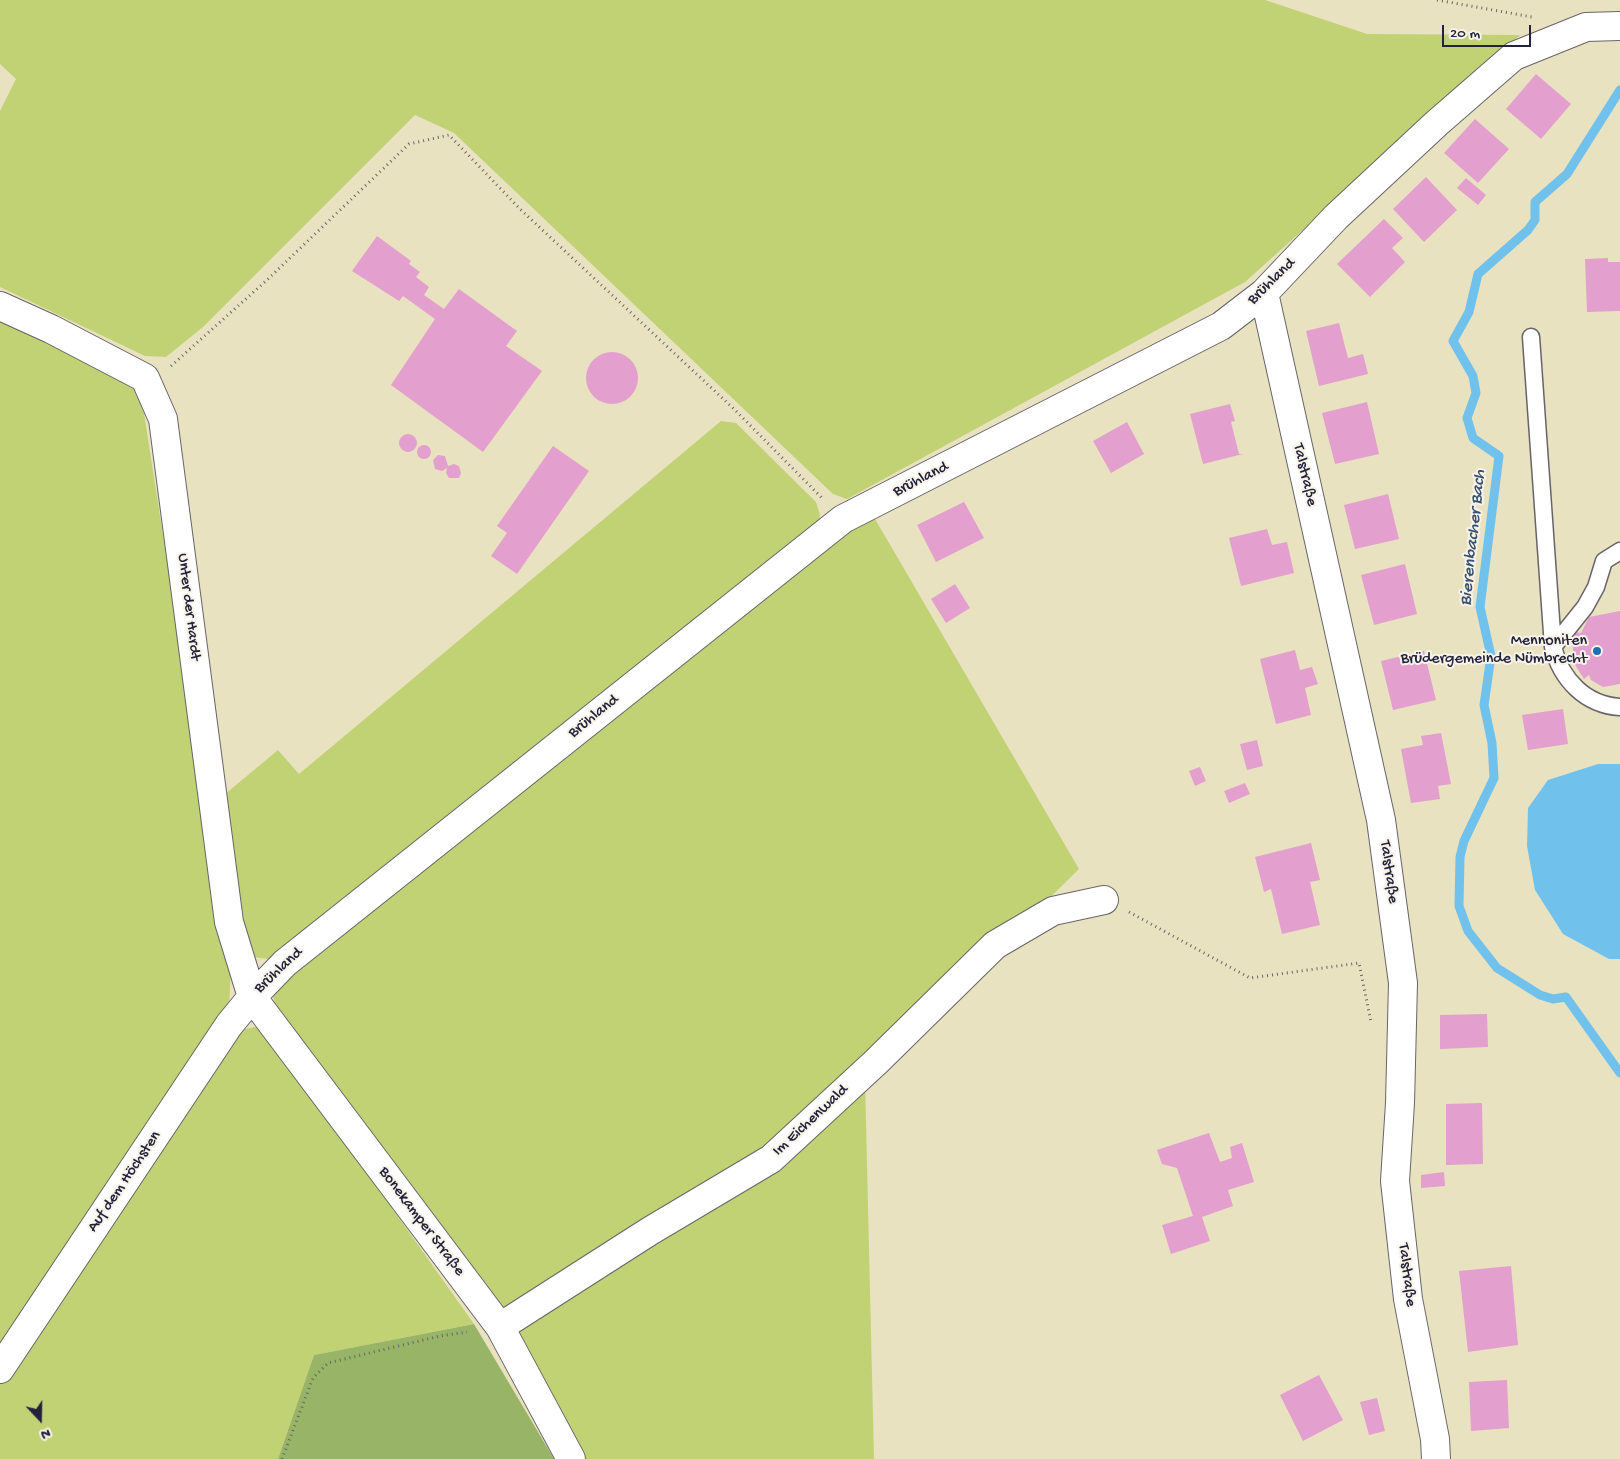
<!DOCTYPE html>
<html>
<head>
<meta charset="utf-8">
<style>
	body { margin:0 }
	#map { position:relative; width:1620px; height:1459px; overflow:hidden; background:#e9e2c0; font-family:"Gochi Hand",sans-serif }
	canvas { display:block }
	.north { position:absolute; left:15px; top:1394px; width:50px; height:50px; -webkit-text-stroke:4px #f7f3e8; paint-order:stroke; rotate:159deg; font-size:14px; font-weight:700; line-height:20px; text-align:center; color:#22223b }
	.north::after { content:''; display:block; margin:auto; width:18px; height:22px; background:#22223b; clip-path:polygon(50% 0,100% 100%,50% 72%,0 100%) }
	.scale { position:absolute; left:1442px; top:25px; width:89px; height:22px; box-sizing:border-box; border:2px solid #22223b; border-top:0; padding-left:6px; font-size:15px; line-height:18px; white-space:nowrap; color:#22223b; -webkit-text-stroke:4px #f7f3e8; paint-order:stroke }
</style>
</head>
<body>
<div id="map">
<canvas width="1620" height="1459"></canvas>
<div class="north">N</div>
<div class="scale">20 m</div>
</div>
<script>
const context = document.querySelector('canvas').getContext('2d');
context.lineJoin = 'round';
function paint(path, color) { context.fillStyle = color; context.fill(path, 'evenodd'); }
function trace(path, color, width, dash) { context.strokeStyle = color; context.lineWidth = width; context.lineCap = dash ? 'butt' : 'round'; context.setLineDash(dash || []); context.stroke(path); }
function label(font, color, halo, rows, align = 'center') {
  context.font = font + ' "Gochi Hand",sans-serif'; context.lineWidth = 4; context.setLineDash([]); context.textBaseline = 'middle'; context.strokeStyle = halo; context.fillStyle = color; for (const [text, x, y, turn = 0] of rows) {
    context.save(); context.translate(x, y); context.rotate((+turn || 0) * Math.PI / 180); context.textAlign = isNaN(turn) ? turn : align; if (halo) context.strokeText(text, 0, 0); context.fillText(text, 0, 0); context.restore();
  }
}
paint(new Path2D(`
	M0,0H1265L1367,34L1520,35L1245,282L847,499L833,494L454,133L415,115L203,327L166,357L145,356L0,287V111L16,79L0,64Z
	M0,316L133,385L144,413L220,902L221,941L225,959L231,970L229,1007L0,1360Z
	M721,421L736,423L816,502L820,515L818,529L284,953L268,959L253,957L247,943L224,795L278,750L299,774Z
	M871,512L1079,869L1026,921L780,1139L504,1311L277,1014L273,995L276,984Z
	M255,1027L265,1029L474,1324L314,1355L278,1459H0V1382L235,1031Z
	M865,1080L874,1459H579L509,1332Z`), '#c1d275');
paint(new Path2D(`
	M474,1324L554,1459H278L314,1355Z`), '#98b466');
paint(new Path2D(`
	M1598,764H1620V959H1609L1563,934L1535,890L1527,846L1528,808L1548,780Z`), '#70c2ec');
trace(new Path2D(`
	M1620,90L1567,174L1535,202V220L1528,230L1478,274L1469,312L1453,341L1473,376L1476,393L1467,418L1473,438L1499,456L1480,607L1491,656L1484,705L1492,743L1494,778L1464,841L1460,857L1459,906L1468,931L1497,968L1540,995L1553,999L1566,997L1620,1073`), '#70c2ec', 9);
paint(new Path2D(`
	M1536,74L1571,104L1541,139L1506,109Z
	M1475,119L1509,149L1478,183L1444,153Z
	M1426,177L1457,210L1424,242L1393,209Z
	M1466,178L1486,195L1478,205L1457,188Z
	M1384,219L1403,238L1392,248L1405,262L1370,297L1337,264Z
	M377,236L411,261L409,264L420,272L416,277L429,287L424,295L444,309L459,289L517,331L506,346L542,371L483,452L391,385L435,319L403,296L399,301L352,271Z
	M1608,258V262H1620V311L1587,312L1585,259Z
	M1339,323L1348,358L1363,354L1368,374L1319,386L1306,331Z
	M586 378a26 26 0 1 1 52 0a26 26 0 1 1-52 0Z
	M1367,402L1379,454L1335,464L1322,413Z
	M1230,404L1235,421L1231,422L1239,454H1243L1203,464L1190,414Z
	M1127,422L1144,454L1111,473L1093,441Z
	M399 443a9 9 0 1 1 18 0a9 9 0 1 1-18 0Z
	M417 452a7 7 0 1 1 14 0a7 7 0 1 1-14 0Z
	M553,446L589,471L517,574L491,556L507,533L497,526Z
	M438,455L445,456L448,466L454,464L459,466L461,473L459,478H449L446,473L447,468L442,471L435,469L433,460Z
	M1388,494L1399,539L1355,549L1344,505Z
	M962,498L984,538L936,562L917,525L964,502Z
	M1267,529L1272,545L1287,542L1294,573L1241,586L1229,538Z
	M1405,564L1417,614L1374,625L1361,575Z
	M955,584L970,608L946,623L931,599Z
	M1620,611V684L1603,687L1591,680L1589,675L1584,679L1574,663L1573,648L1575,632L1581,633L1589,617Z
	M1295,650L1300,670L1312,667L1318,684L1305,688L1311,715L1276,724L1260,659Z
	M1424,651L1436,700L1393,710L1381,661Z
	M1563,709L1568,744L1528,750L1522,715Z
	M1441,733L1451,784L1438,786L1440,799L1411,803L1401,749L1423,745L1421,736Z
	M1257,740L1263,766L1247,770L1240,744Z
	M1200,767L1206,781L1195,786L1189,771Z
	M1245,783L1250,794L1229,803L1224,791Z
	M1311,843L1320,880L1310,882L1320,925L1282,934L1271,889L1264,892L1255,857Z
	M1487,1014L1488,1047L1440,1049V1015Z
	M1482,1103L1483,1164L1446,1165V1104Z
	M1209,1133L1220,1162L1232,1158L1230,1147L1242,1143L1254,1182L1228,1190L1233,1206L1202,1217L1210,1241L1171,1254L1162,1225L1193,1216L1177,1168L1162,1164L1157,1150Z
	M1444,1172L1445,1186L1421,1188V1175Z
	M1511,1266L1518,1345L1468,1352L1459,1271Z
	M1319,1375L1343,1420L1303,1441L1280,1395Z
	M1507,1380L1509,1428L1471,1431L1469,1382Z
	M1377,1398L1385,1431L1369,1435L1360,1402Z`), '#e39fcd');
const service = new Path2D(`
	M1531,337L1553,647
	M1620,551L1604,561L1596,587L1585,607L1553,647C1561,679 1585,705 1620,707`);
const minor = new Path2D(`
	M1264,293L1381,820L1403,983L1400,1103L1395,1181L1408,1299L1435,1439L1436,1459
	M0,306L51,329L145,378L163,419L229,922L252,997L500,1327L571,1459
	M500,1327L650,1231L771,1159L876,1062L995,945L1053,911L1104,900
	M0,1369L229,1025L252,997L285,963L843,519L1221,326L1264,293L1336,217L1437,123L1514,56L1586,27L1620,26`);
trace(service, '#68656a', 19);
trace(minor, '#68656a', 30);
trace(new Path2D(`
	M1437,0L1532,17
	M171,366L267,280L409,144L449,135L520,209L734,409L822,498
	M1129,912L1250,978L1359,963L1371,1022
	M282,1459L313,1378L328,1363L440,1336L467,1332`), '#68656a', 3, [1, 4]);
trace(service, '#fff', 16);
trace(minor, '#fff', 28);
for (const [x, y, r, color] of [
	[1597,651,5,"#1f6fb2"]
]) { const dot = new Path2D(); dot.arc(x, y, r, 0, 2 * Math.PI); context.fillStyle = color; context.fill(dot); trace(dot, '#f7f3e8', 2); }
label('16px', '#22223b', '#f7f3e8', [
	["Brühland",1272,282,-44],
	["Talstraße",1304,475,77],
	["Brühland",921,480,-27],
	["Unter der Hardt",188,607,83],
	["Brühland",594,717,-39],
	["Talstraße",1388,872,82],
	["Brühland",279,971,-43],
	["Im Eichenwald",811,1121,-43],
	["Auf dem Höchsten",125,1182,-56],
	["Bonekamper Straße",421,1222,53],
	["Talstraße",1406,1275,83]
]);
label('16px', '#22223b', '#f7f3e8', [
	["Mennoniten",1587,642],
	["Brüdergemeinde Nümbrecht",1587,660]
], 'right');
label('italic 18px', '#395270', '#f7f3e8', [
	["Bierenbacher Bach",1474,538,-84]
]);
</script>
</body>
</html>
